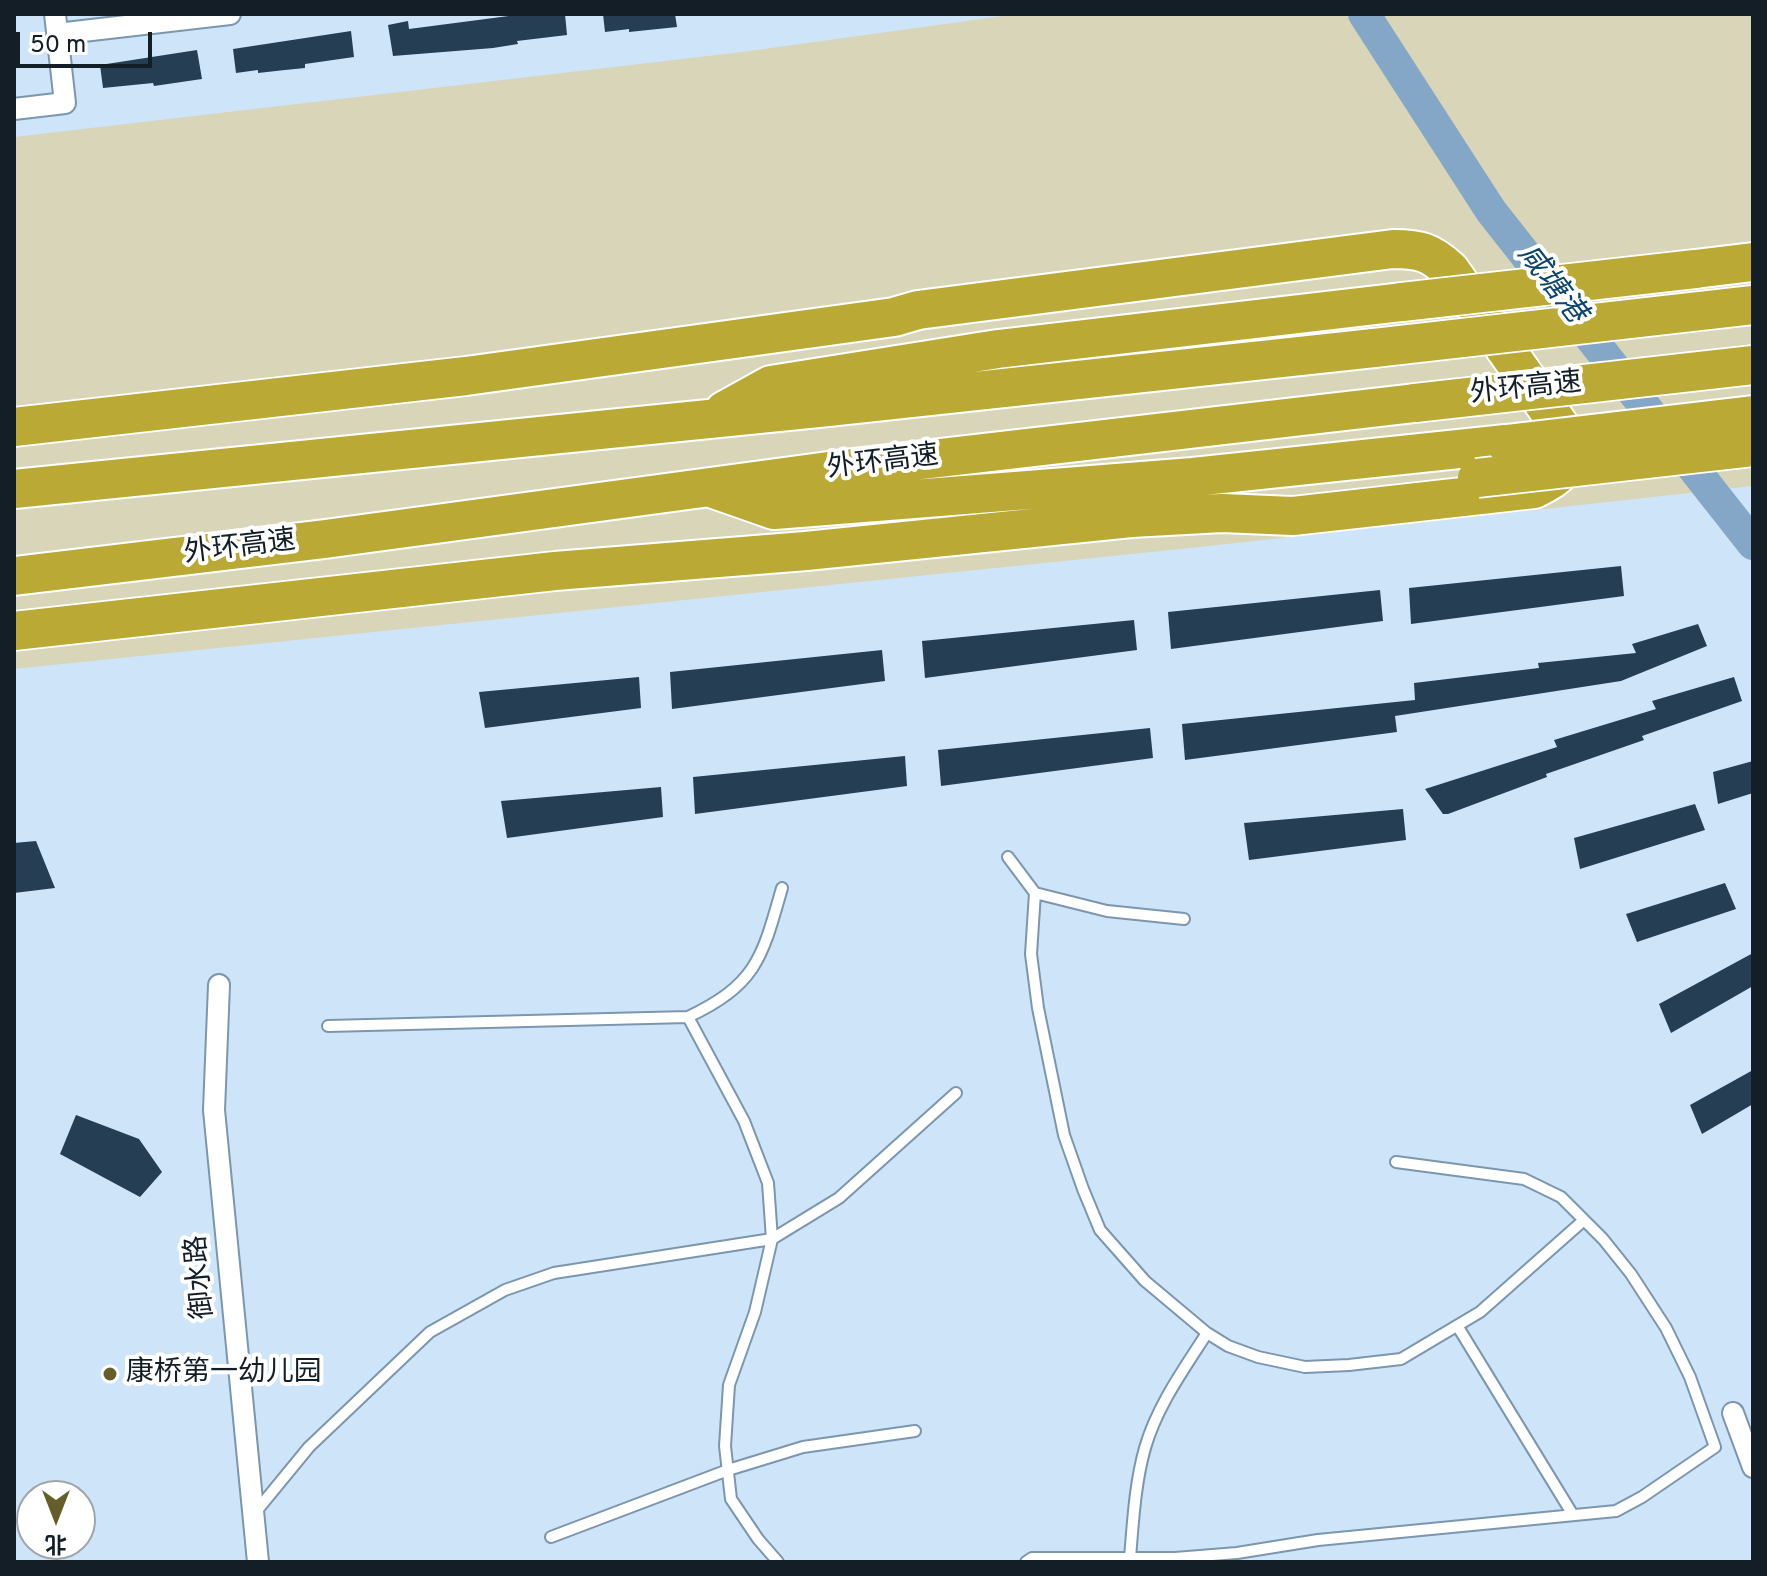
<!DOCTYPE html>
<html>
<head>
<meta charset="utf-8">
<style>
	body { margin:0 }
	#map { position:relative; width:1767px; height:1576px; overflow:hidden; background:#cee5f9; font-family:Overpass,"Noto Sans SC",sans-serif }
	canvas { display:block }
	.frame { position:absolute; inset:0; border:16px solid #131e27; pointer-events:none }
	.north { position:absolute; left:16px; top:1480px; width:80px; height:80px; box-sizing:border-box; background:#fff; border:2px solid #a1a5a9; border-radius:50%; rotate:180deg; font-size:22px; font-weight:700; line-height:32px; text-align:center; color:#131e27 }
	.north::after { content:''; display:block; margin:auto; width:28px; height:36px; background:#665e2a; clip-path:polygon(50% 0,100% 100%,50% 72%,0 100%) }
	.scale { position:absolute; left:16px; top:32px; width:136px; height:36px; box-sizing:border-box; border:4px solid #131e27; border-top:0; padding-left:10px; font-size:24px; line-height:28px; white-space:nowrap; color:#131e27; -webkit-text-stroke:6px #fff; paint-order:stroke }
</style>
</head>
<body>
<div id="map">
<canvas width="1767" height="1576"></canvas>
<div class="frame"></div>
<div class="north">北</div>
<div class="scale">50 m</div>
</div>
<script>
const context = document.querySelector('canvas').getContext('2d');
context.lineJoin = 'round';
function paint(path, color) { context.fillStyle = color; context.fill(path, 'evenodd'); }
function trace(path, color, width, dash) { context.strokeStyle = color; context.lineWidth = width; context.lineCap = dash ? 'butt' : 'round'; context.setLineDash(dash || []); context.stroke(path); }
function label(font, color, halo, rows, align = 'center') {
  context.font = font + ' Overpass,"Noto Sans SC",sans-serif'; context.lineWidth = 8; context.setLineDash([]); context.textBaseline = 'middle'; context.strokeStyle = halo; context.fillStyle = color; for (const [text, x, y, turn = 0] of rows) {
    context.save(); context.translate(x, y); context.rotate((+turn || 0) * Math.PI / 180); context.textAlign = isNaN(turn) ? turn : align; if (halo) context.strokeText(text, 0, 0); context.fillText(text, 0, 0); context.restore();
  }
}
paint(new Path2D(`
	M1017,14H1753V486L1200,547L14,669V137L742,52Z`), '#d9d5b9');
trace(new Path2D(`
	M1364,14L1491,211L1753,544`), '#84a7c7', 32);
paint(new Path2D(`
	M524,14H565L567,35L517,41L518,44L493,48L393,56L388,25L408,21L409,29Z
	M603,14H675L677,27L629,32V29L605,32Z
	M351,31L354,57L305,64V68L285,70L258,73V70L236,73L233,49Z
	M197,50L202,79L154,86L153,83L103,88L100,65Z
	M1621,566L1624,596L1411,624L1409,588Z
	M1380,590L1383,621L1171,649L1168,612Z
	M1134,620L1137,650L925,678L922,641Z
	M1698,624L1707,646L1621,681L1395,716L1397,732L1185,760L1182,724L1415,700L1414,683L1539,668L1538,663L1636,653L1632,644Z
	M882,650L885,681L672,709L670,672Z
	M639,677L641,708L485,728L479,692Z
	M1734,677L1742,701L1642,736L1644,740L1546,774L1547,777L1448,814H1443L1425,789L1557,747L1554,740L1656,709L1652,701Z
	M1150,728L1153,758L941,786L938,750Z
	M905,756L907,786L695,814L693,777Z
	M1753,761V793L1718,804L1713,772Z
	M661,787L663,817L507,838L501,801Z
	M1695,804L1705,830L1580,869L1574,838Z
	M1403,809L1406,840L1249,860L1244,823Z
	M36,841L55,888L14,893V843Z
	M1725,883L1736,909L1637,942L1626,914Z
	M1753,953V986L1671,1033L1659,1004Z
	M1753,1070V1104L1702,1134L1690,1105Z
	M76,1115L139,1139L162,1172L140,1197L60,1154Z`), '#263e53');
const service = new Path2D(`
	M1008,857L1035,893L1107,911L1184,919
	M1035,893L1031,954L1038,1008L1064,1135L1083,1189L1100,1230L1145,1281L1207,1333L1228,1346L1258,1357L1305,1367L1349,1365L1401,1359L1480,1312L1584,1220
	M688,1017L744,1121L768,1183L772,1239L755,1312L729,1385L725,1446L731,1499L758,1539L778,1562
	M328,1026L688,1017C757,984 762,958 782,888
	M1458,1327L1573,1515
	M254,1514L309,1447L430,1332L505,1290L554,1273L772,1239L839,1198L956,1093
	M551,1537L728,1470L803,1447L915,1431
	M1130,1558C1133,1522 1135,1483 1145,1448C1157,1406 1184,1369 1207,1333
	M1026,1562L1032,1558H1175L1237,1553L1318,1540L1616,1511L1642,1497L1715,1447L1690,1377L1666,1328L1631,1274L1603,1239L1561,1197L1524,1179L1396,1162`);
const minor = new Path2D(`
	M57,34L230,14
	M14,109L65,103L55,14
	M219,985L214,1110L258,1562
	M1733,1413L1753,1467`);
const motorway = new Path2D(`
	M1695,269L1753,262
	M724,411L771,385L998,349L1402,302
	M14,427L466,376L894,317L918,310L1393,249C1420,249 1430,252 1450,270L1566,435C1570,468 1562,475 1534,489L1293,516L1222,513L1131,518L806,551L555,571L14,631
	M14,489L828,407L1374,348
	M714,489L774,510L1193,477L1506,444
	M14,576L325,539L836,470L1415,403`);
trace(service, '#7b96ae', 14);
trace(minor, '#7b96ae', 24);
trace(motorway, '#fff', 42);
trace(service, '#fff', 10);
trace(minor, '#fff', 20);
trace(motorway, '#baa935', 38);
const motorwayBridge = new Path2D(`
	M1402,302L1695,269
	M1374,348L1753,305
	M1415,403L1753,365
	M1506,444L1753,415
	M1477,478L1753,447`);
trace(motorwayBridge, '#fff', 42, []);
trace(motorwayBridge, '#baa935', 38);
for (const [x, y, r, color] of [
	[110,1374,8,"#665e2a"]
]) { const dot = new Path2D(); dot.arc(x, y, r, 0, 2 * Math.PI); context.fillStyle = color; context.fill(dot); trace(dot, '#fff', 3); }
label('28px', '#131e27', '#fff', [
	["外环高速",1526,390,-6],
	["外环高速",883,464,-7],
	["外环高速",240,549,-7],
	["御水路",202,1277,-95]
]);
label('28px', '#131e27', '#fff', [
	["康桥第一幼儿园",126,1374]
], 'left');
label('italic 30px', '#0b466f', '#fff', [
	["咸塘港",1550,285,52]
]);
</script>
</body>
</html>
